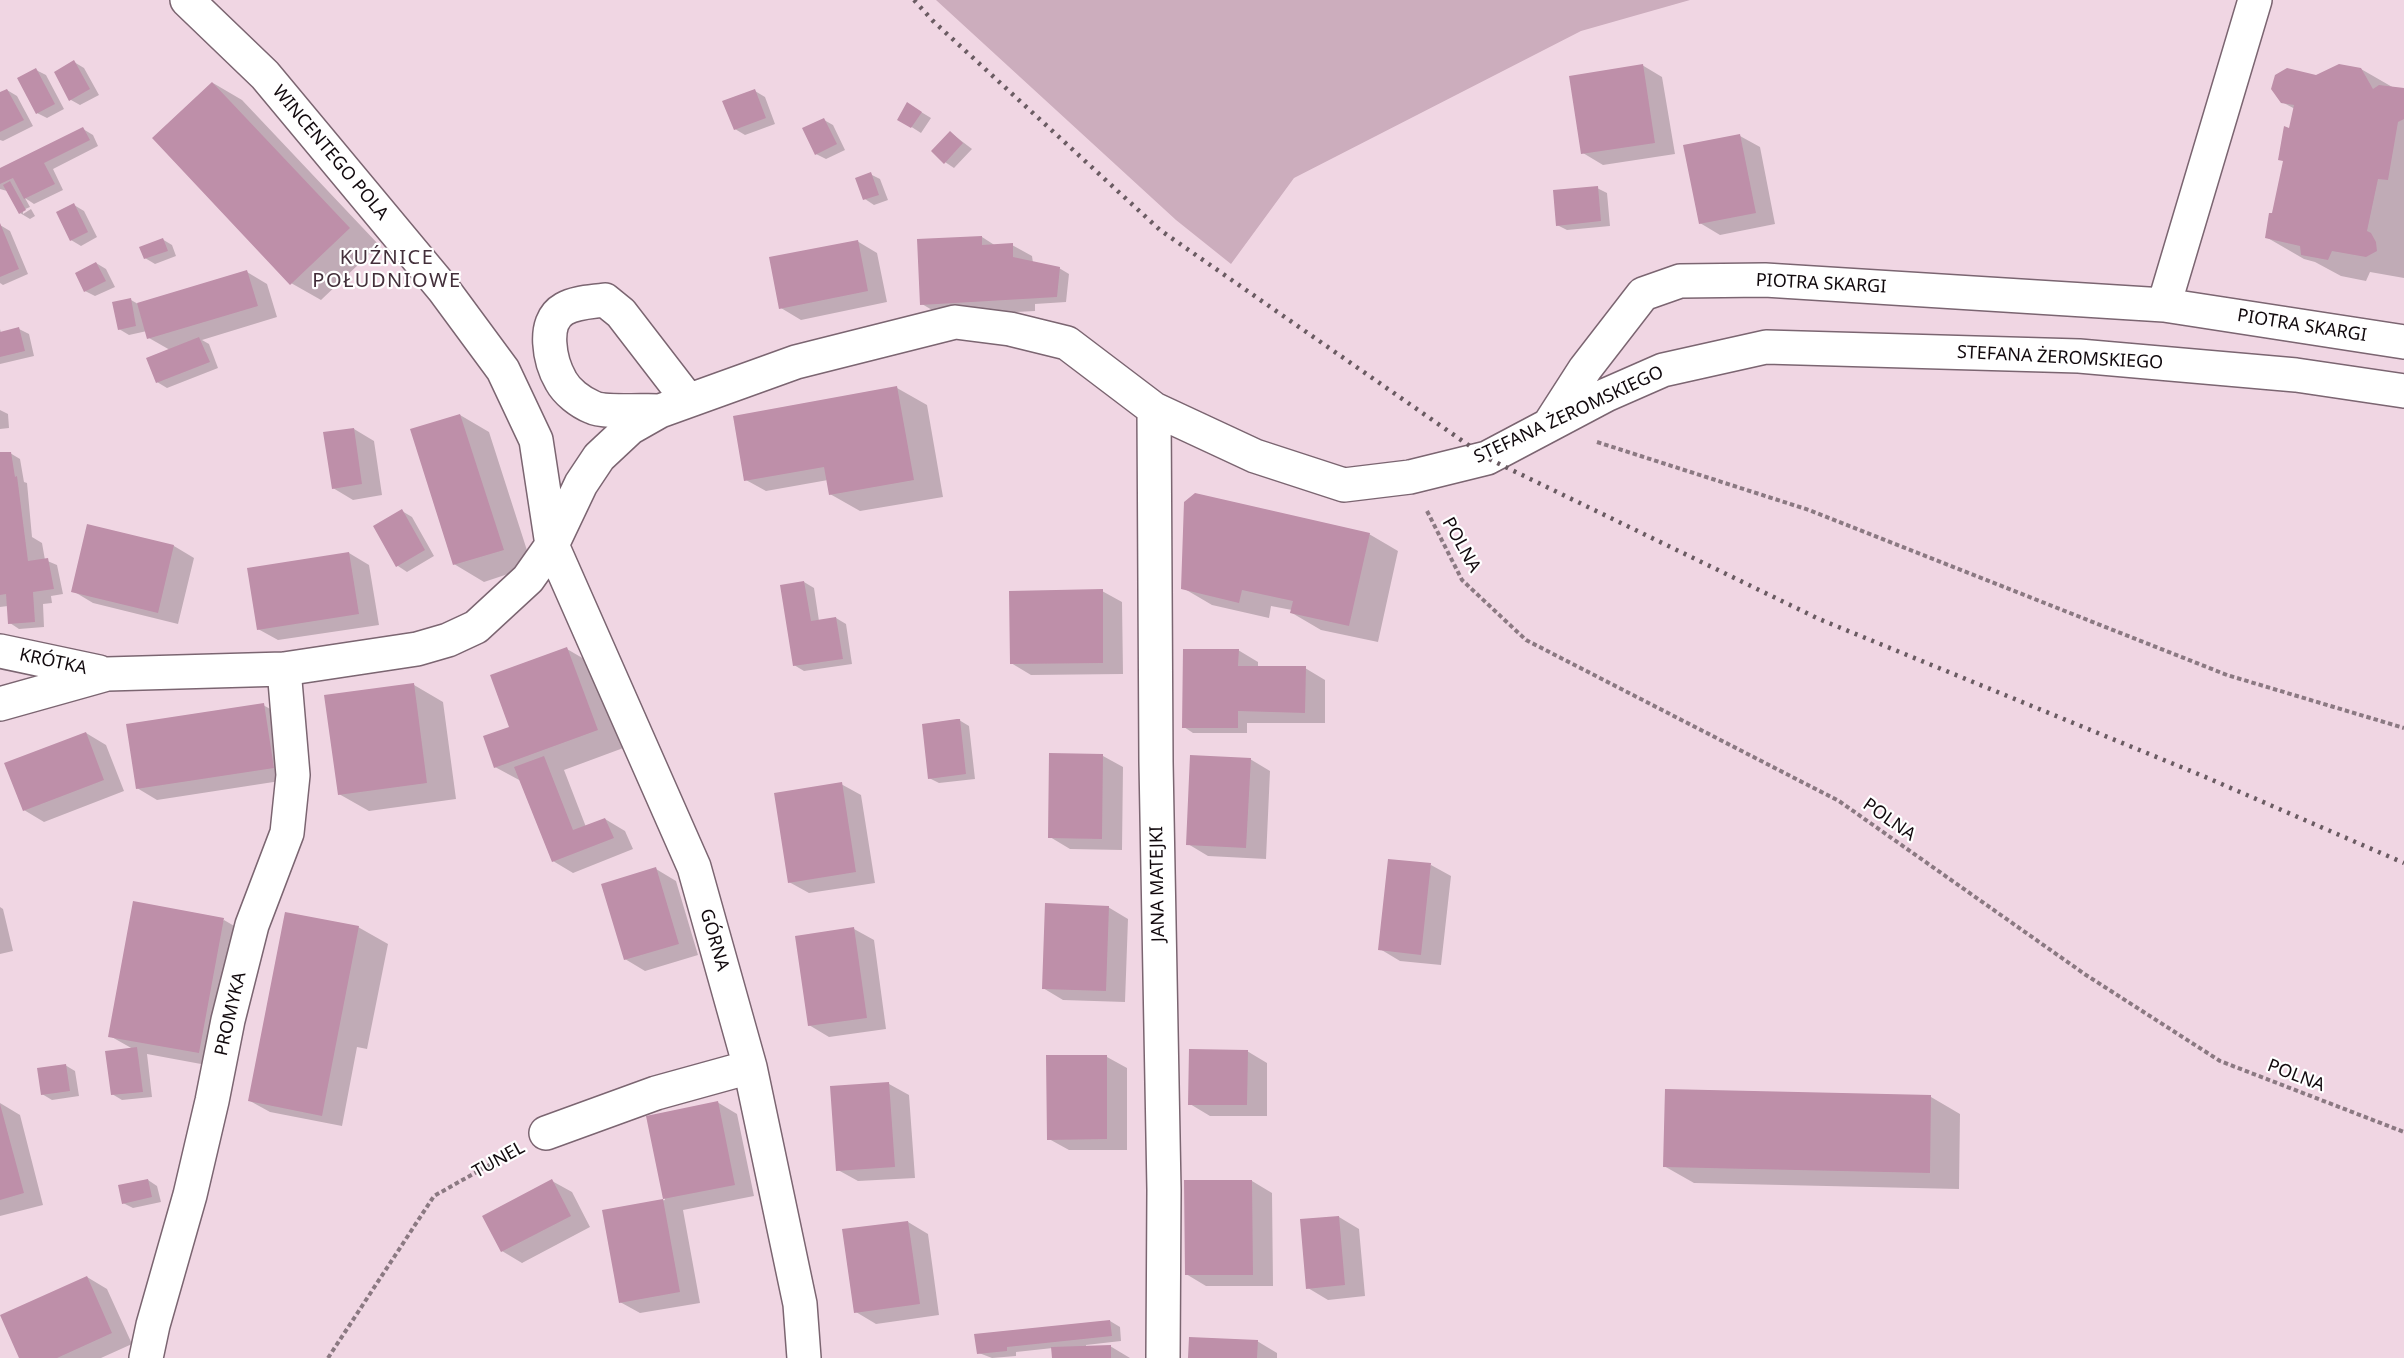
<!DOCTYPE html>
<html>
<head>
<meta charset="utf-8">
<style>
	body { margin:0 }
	canvas { display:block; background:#f0d6e3 }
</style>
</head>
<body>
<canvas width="2404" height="1358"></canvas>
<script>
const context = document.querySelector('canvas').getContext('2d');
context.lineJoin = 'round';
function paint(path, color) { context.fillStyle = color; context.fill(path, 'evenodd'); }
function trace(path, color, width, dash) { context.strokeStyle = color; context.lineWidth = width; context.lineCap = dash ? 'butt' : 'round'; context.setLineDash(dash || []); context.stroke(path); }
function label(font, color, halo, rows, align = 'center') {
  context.font = font + ' "Noto Sans",sans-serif'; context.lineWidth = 4.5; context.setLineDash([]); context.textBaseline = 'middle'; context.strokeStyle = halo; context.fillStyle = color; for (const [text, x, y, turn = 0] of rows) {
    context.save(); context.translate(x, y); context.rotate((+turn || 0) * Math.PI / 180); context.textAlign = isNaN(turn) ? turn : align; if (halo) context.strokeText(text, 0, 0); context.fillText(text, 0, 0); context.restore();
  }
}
paint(new Path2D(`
	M936,0H1690L1581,31L1294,178L1231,264L1176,220Z`), '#ccadbd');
paint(new Path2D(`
	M74,62L84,68L99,95L80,105L71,100Z
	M1642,65L1662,77L1675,154L1603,165L1583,153Z
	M2361,69L2394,88L2404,90V278L2370,272L2366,281L2341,276L2315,262L2304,259L2266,237L2274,215L2295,109L2282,102L2316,76Z
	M36,70L46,75L64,109L47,118L37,113Z
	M213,83L242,100L379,245L321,300L291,283Z
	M7,90L17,96L33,126L3,141L0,140V94Z
	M755,91L765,97L775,124L745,135L735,129Z
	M908,104L931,118L921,133L899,119Z
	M824,120L833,125L845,150L826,159L816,154Z
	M83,129L93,135L98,146L53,169L63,190L34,204L25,198L30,207L23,210V214L31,209L35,216L30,219L20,213L7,191L0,189V170Z
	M951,133L972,149L954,168L945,162Z
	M1740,136L1760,147L1775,224L1720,235L1700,223Z
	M870,174L880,179L888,200L874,205L865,199Z
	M1597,188L1607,193L1610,226L1567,230L1557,225Z
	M74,205L84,211L97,237L81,246L71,240Z
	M0,225L10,231L28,274L3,285L0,283Z
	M982,237L996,246L1012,245L1032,256L1033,263L1059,268L1069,274L1066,302L1035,304V311L942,316L922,304Z
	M162,239L172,245L176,256L155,264L145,258Z
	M857,241L877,253L887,302L801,320L781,308Z
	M96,263L106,269L115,287L95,296L85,291Z
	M247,272L267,284L277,317L202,340L209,344L218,368L167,388L157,382L170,350L149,338L147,331L129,335L119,329L131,300L138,304Z
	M0,329L1,333L19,329L29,334L34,356L0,364Z
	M897,388L927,405L943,497L860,511L830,494L828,480L766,491L746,480Z
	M0,410L8,414L9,428L0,429Z
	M460,415L489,432L532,566L484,582L454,564Z
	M354,429L374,441L382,495L353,500L333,488Z
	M10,453L20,459L24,482L27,483L32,537L42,543L45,560L57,565L63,594L51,596L52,603L43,604L44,627L19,629L10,623L8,606L0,607V454Z
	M402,511L412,517L434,556L407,572L398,566L375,527Z
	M88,526L174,546L194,558L178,624L93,603L73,591Z
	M1369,534L1398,551L1378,642L1321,630L1292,613V610L1271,606L1269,618L1212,605L1183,588Z
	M349,553L369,565L379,625L278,640L258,629Z
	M804,582L814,588L819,621L836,618L846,624L852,664L804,671L794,665Z
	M1102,591L1122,602L1123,674L1031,675L1011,663Z
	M567,649L596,666L626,747L564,770L586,827L605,819L625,831L633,849L573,873L553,861L521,781L495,767Z
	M1238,650L1258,662V668H1305L1325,680V723H1247V733H1193L1184,727Z
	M414,685L443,702L456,799L369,811L339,794Z
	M263,705L283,716L293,779L157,800L137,788Z
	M959,720L969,726L975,779L939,783L929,778Z
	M86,733L106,745L124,791L44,822L24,810Z
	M1103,756L1123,767L1122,850L1070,849L1050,837Z
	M1250,759L1270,771L1266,859L1208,856L1188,844Z
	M841,784L861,795L875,883L809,893L789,882Z
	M1431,865L1451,876L1441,965L1400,961L1380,949Z
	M656,869L676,881L698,955L645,971L625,959Z
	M0,907L3,909L13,951L0,954Z
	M1108,907L1128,919L1125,1002L1063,1000L1043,988Z
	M224,920L253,937L228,1069L147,1054L152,1097L122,1100L112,1094L133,1049L110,1036Z
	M358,927L388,944L367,1049L357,1047L342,1126L270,1112L250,1101Z
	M854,929L874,940L886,1029L829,1037L809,1025Z
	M1247,1051L1267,1063V1116H1210L1190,1104Z
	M1107,1057L1127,1068V1150H1069L1049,1139Z
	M65,1065L75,1071L79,1096L52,1100L42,1094Z
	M889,1084L909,1095L915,1178L858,1181L838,1170Z
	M1931,1097L1960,1114L1959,1189L1694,1183L1664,1166Z
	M717,1102L737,1114L754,1196L683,1210L700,1303L640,1313L620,1302L604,1211L665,1200L648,1117Z
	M0,1103L20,1115L43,1205L0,1216Z
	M148,1180L157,1186L161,1202L133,1208L123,1203Z
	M552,1181L572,1192L590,1227L522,1263L502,1251Z
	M1252,1181L1272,1193L1273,1286H1206L1186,1274Z
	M1339,1217L1359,1229L1365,1296L1328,1300L1308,1288Z
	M908,1222L928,1234L939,1315L876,1324L856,1312Z
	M87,1277L107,1289L132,1344L101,1358H21Z
	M1110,1321L1120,1327L1121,1341L1086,1345V1347L1110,1346L1130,1358H1053V1348L1016,1352V1356L992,1358L979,1353Z
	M1257,1341L1277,1353V1358H1189Z`), '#0003');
paint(new Path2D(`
	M74,60L90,89L69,101L54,72Z
	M1643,64L1655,143L1581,154L1569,76Z
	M2339,64L2361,68L2373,89L2379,85L2404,88V119L2398,122L2388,180L2378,179L2367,231L2371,233L2376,242L2377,251L2366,257L2332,251L2328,260L2301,255L2300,246L2265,238L2269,213H2272L2283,161L2278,160L2284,126L2289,128L2294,105L2281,103L2271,89L2275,75L2287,68L2316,75Z
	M36,68L55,104L36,114L17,78Z
	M212,82L350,228L290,285L152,138Z
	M7,89L24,120L0,132V92Z
	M755,89L766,118L734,130L722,101Z
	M907,102L922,112L911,128L897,120Z
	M824,118L837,144L815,155L802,128Z
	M83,127L90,140L44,163L55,184L24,199L13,178L0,184V168Z
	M950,131L963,143L944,164L931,151Z
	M1740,134L1756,213L1699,224L1683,145Z
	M871,172L879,195L863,200L855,178Z
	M10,181L26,210L19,214L3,185Z
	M1598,186L1601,221L1556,226L1553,190Z
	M74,203L88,232L70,241L56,212Z
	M0,223L19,269L0,277Z
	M982,236V245L1013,243V257L1060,267L1057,297L920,305L917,239Z
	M163,238L168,251L144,259L139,247Z
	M858,240L868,291L779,309L769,257Z
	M96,262L106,281L84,292L75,273Z
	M247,270L258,306L147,339L137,303Z
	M131,298L136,326L118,330L112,302Z
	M19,327L25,351L0,357V332Z
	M199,337L210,362L156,383L146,358Z
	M897,386L914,480L829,495L824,467L744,481L733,416Z
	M460,414L504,550L453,565L410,429Z
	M354,428L362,484L332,489L323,432Z
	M0,452H11L15,477L17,476L28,561L48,558L54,589L33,592L35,622L8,624L6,594L0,595Z
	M1195,493L1370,533L1349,626L1290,613L1293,601L1242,590L1239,603L1181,589L1184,502Z
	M402,509L425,550L396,567L373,526Z
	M87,524L174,545L158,613L71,592Z
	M349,552L359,614L257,630L247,568Z
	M804,581L811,621L836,617L843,659L793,666L780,585Z
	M1103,589V663L1010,664L1009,591Z
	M567,647L598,730L494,768L483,736L509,727L490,675Z
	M1183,649H1239L1238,666H1306L1305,713L1238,711V728H1182Z
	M414,683L427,783L338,795L324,695Z
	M264,703L274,768L136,789L126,724Z
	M957,719H960L966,774L928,779L922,724Z
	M86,732L104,780L23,811L4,763Z
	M1049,753L1103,754L1102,839L1048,838Z
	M1190,755L1251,758L1246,848L1186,845Z
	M544,756L573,830L605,818L614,838L552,862L514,767Z
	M842,782L856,872L788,883L774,793Z
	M1388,859L1431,863L1421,955L1378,950Z
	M656,867L679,944L624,960L601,884Z
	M133,901L224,918L199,1053L108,1037Z
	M1045,903L1109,906L1106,991L1042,989Z
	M285,912L359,926L322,1116L248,1101Z
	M854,927L867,1018L808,1026L795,936Z
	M137,1047L143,1092L111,1095L105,1051Z
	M1189,1049L1248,1050L1247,1105H1188Z
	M1046,1055H1107V1139L1047,1140Z
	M66,1064L70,1091L41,1095L37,1068Z
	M889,1082L895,1167L836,1171L830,1086Z
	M1665,1089L1931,1095L1930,1173L1663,1167Z
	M718,1101L735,1185L663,1199L680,1292L619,1303L602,1210L663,1199L646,1116Z
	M0,1104L24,1193L0,1200Z
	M148,1179L152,1197L122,1204L118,1185Z
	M552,1179L571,1216L501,1252L482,1216Z
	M1184,1180H1252L1253,1275H1185Z
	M1339,1216L1345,1285L1306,1289L1300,1219Z
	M908,1221L920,1304L854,1313L842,1229Z
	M87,1276L112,1333L57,1358H19L0,1315Z
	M1110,1320L1112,1336L1007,1347V1351L977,1354L974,1334Z
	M1189,1337L1258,1340L1257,1358H1188Z
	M1111,1345V1358H1052L1051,1347Z`), '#be8fa9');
const minor = new Path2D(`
	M187,0L265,75L444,290L503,370L536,440L552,545L694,867L750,1067L800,1304L804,1358
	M2164,305L2255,0
	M1154,409L1156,762L1164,1190L1163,1358
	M660,411C645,410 603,413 592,407C580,402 567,392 561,381C550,362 541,322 564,309C576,302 592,302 605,300L621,313L688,400
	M1549,425L1585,369L1643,294L1680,281L1765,280L2164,305L2404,342
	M0,651L99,672
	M0,704L107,674L284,669L417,649L448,640L476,627L528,579L552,545L581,484L599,457L630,428L660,411L796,362L955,322L1010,329L1067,343L1154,409L1255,456L1344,485L1410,477L1487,458L1606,395L1663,370L1766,347L2079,356L2296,375L2404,391
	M546,1133L656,1093L750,1067
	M146,1358L153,1325L190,1195L212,1101L228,1020L252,925L287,833L293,775L284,669`);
trace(minor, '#7b6571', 36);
trace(new Path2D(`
	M1597,442L1809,510L2227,675L2404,728
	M1427,511L1462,580L1526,640L1839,801L2086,975L2220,1061L2404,1132
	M328,1358L434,1196L514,1151`), '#8b7982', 4, [4.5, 3]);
trace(minor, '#fff', 33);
trace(new Path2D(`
	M914,0L933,21L1160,230L1487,458L1819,619L2203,776L2404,863`), '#6a5b62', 4.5, [3, 6]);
label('18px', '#11090d', '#fff', [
	["WINCENTEGO POLA",330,153,50],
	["PIOTRA SKARGI",1821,284,3],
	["PIOTRA SKARGI",2302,326,9],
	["STEFANA ŻEROMSKIEGO",2060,358,3],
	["STEFANA ŻEROMSKIEGO",1569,415,-25],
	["POLNA",1461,545,61],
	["KRÓTKA",53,662,12],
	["POLNA",1889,820,35],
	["JANA MATEJKI",1158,884,-91],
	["GÓRNA",714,940,74],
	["PROMYKA",231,1014,-77],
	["POLNA",2296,1076,21],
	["TUNEL",499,1160,-29]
]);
context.letterSpacing = '1.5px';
label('20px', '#432f3a', '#fff', [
	["KUŹNICE",387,258],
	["POŁUDNIOWE",387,281]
]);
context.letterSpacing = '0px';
</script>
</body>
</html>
